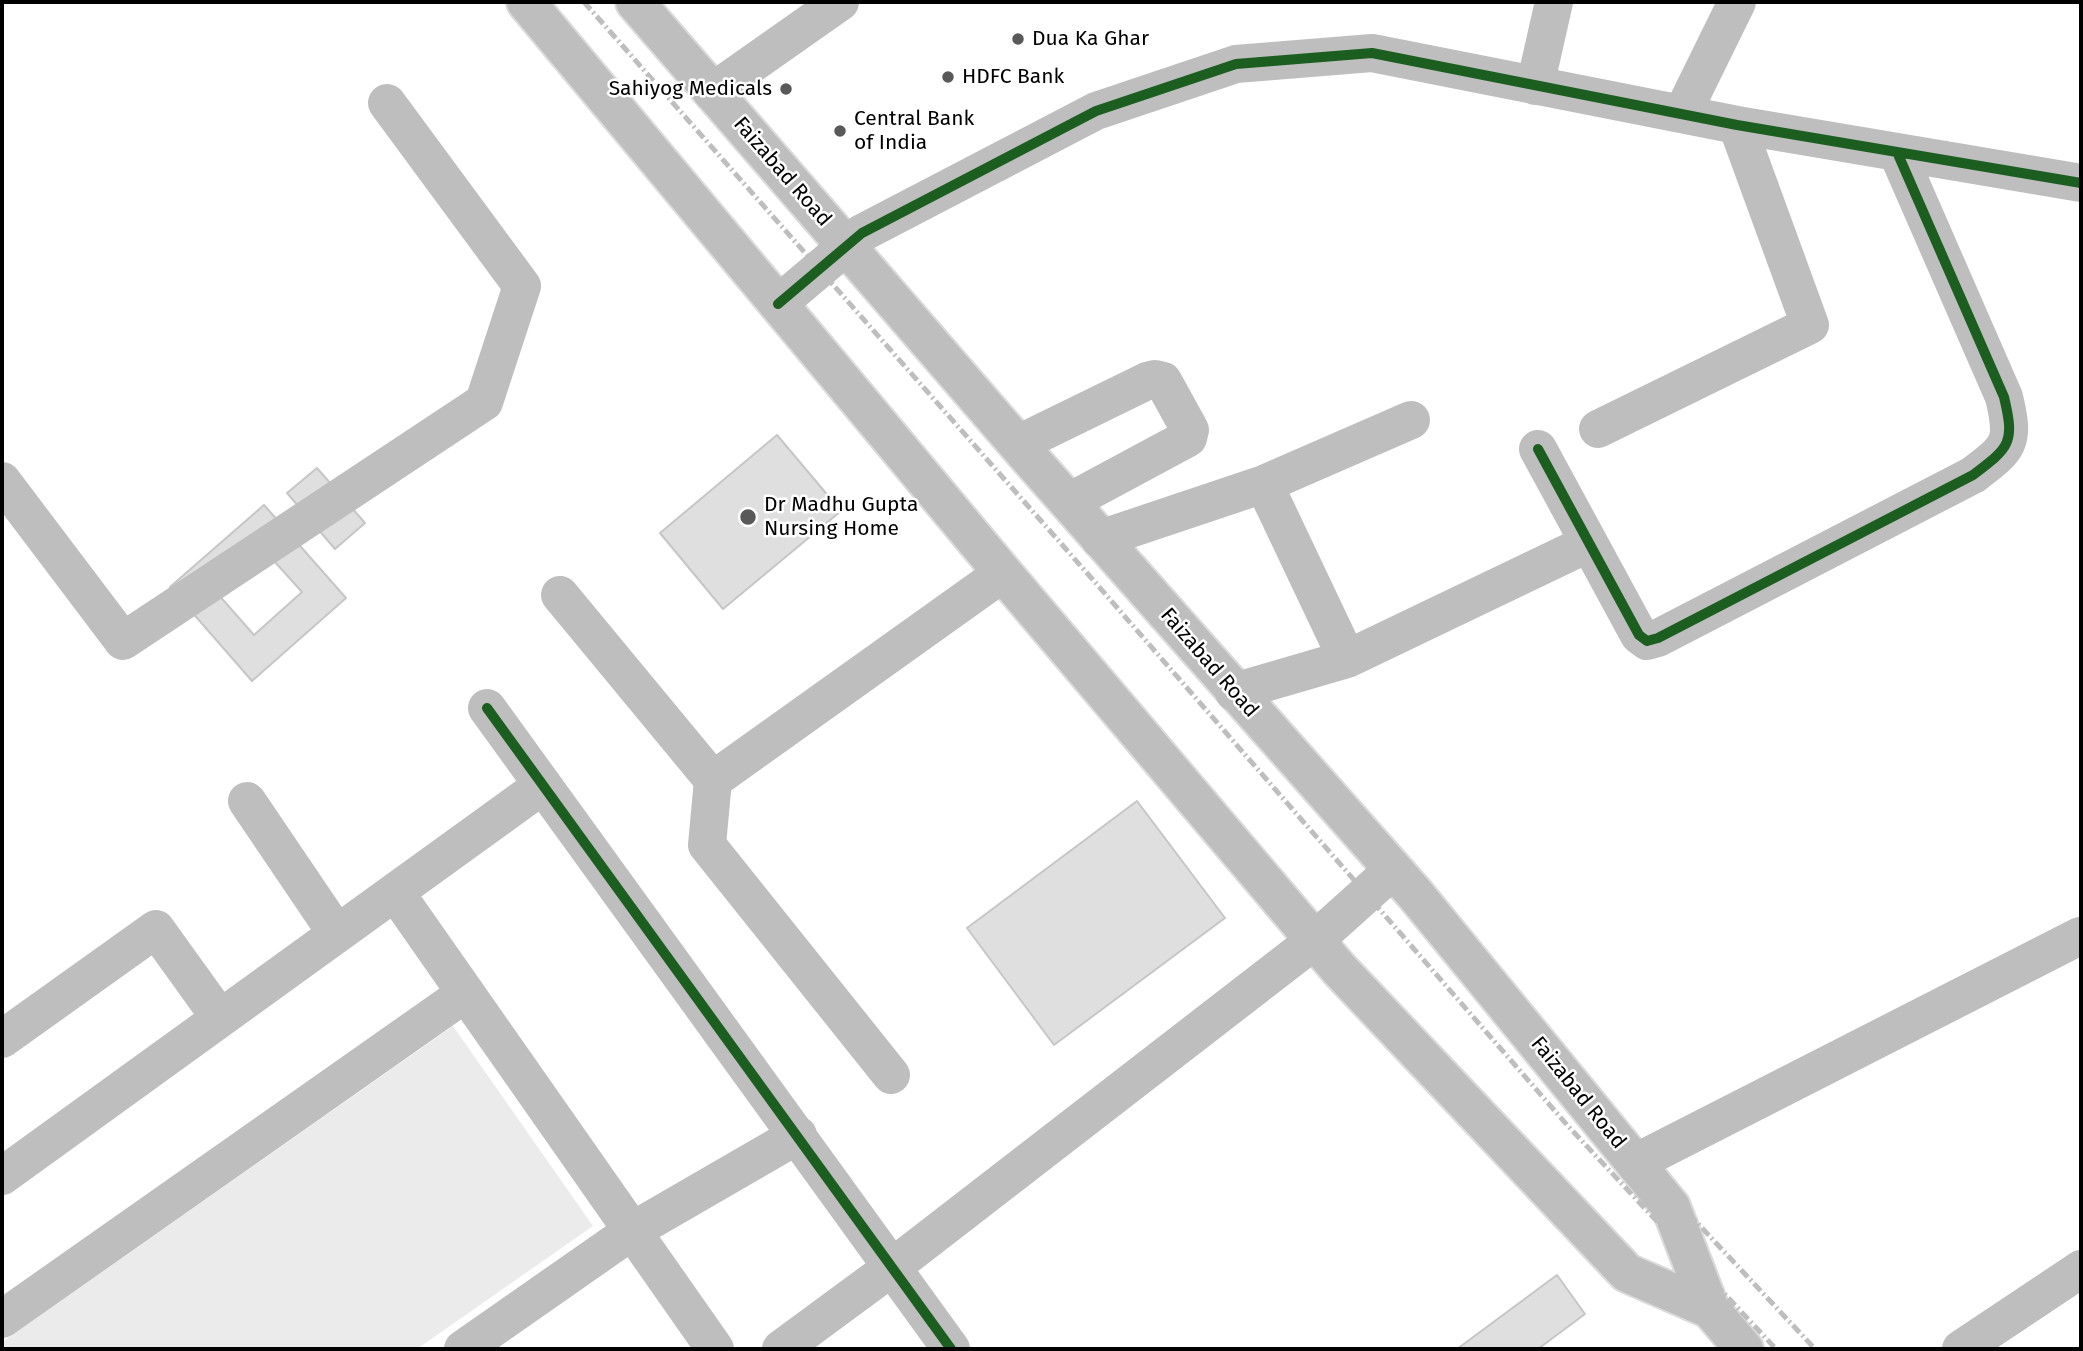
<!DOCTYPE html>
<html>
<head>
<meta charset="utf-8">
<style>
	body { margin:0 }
	#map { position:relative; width:2083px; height:1351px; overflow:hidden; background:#fff; font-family:"Fira Sans",sans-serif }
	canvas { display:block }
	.frame { position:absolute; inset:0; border:4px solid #000; pointer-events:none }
</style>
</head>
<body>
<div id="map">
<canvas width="2083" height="1351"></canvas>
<div class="frame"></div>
</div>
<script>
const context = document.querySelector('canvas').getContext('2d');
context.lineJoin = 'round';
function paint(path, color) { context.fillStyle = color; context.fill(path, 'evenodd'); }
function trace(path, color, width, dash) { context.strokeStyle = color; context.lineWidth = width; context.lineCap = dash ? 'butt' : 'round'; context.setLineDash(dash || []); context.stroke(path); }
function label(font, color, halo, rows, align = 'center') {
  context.font = font + ' "Fira Sans",sans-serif'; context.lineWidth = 5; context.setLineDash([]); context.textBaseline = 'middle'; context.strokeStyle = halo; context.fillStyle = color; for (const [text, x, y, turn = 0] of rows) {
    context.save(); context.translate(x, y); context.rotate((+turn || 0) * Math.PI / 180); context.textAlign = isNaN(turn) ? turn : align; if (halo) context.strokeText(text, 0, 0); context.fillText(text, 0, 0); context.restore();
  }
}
paint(new Path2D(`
	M453,1026L593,1226L417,1349H2V1342Z`), '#ebebeb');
const building = new Path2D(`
	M777,435L841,511L723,609L660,533Z
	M317,468L365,523L335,549L287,493Z
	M264,505L346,598L252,681L170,587ZM265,551L302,592L254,635L217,593Z
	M1137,801L1225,918L1054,1045L967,928Z
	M1557,1275L1585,1314L1538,1349H1457Z`);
paint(building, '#dfdfdf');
trace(building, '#c6c6c6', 2);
const major = new Path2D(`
	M526,2L1003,573L1339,969L1627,1273L1710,1309
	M635,2L1026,454L1415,894L1671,1207L1710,1309L1744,1349`);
trace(major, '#dbdbdb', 42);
trace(new Path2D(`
	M1535,86L1554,2
	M712,92L840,2
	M1682,114L1737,2
	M778,304L862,233L1096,111L1236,64L1372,53L1737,125L2081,183
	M1598,429L1810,325L1737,125
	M1018,444L1147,381L1155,379L1163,381L1190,430L1188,438L1069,502
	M1538,449L1639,635L1647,641L1658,638L1973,475C2010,447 2015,443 2004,397L1897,152
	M2,481L123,641L484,402L522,286L387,103
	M1264,484L1347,659
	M1100,539L1264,484L1411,420
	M560,595L713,780L707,845L891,1075
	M1234,692L1347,659L1589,543
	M487,708L951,1349
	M713,780L1003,573
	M247,801L337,934
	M395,892L715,1349
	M2,1039L156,929L220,1018
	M1635,1163L2080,936
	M2,1176L543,785
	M2,1319L466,993
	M463,1349L632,1231L798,1135
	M781,1349L891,1268L1314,941L1393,870
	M1961,1349L2081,1269`), '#bebebe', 38);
trace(major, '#bebebe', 38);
trace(new Path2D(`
	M584,2L1087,573L1568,1126L1776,1349
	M622,2L1589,1107L1815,1349`), '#bebebe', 5, [10, 3.5, 2, 3.5]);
trace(new Path2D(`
	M778,304L862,233L1096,111L1236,64L1372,53L1737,125L2081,183
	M1538,449L1639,635L1647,641L1658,638L1973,475C2010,447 2015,443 2004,397L1897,152
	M487,708L951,1349`), '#1b5e20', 10);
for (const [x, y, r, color] of [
	[1018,39,7,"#595959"],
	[948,77,7,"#595959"],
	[786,89,7,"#595959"],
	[840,131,7,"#595959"],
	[748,517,9,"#595959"]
]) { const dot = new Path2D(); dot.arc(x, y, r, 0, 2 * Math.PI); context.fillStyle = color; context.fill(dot); trace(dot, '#fff', 2.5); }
label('21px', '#000', '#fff', [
	["Dua Ka Ghar",1032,39],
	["HDFC Bank",962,77],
	["Sahiyog Medicals",772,89,"right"],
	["Central Bank",854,119],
	["of India",854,143],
	["Dr Madhu Gupta",764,505],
	["Nursing Home",764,529]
], 'left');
label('21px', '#000', '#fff', [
	["Faizabad Road",782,172,49],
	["Faizabad Road",1209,663,49],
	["Faizabad Road",1578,1093,51]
]);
</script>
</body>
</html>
